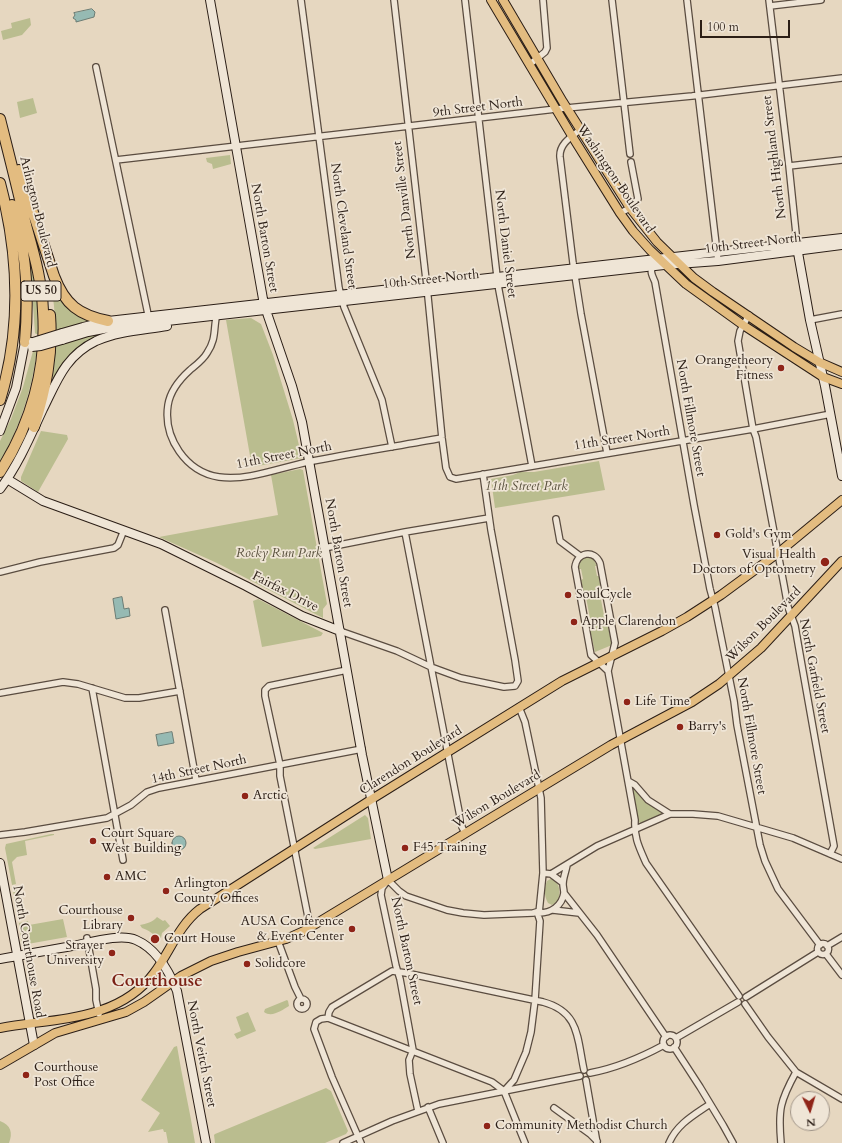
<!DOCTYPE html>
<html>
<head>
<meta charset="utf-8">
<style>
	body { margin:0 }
	#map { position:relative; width:842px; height:1143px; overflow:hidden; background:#e6d7c0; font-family:Cardo,serif }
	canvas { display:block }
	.north { position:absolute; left:790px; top:1091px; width:40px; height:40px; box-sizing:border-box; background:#efe5d6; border:1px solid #a19589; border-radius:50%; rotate:175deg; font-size:11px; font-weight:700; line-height:16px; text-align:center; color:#2b1e16 }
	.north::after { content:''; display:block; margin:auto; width:14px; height:18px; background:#8f2418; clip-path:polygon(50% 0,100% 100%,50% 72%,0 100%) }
	.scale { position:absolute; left:700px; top:20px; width:90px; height:18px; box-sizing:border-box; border:2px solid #2b1e16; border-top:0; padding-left:5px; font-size:12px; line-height:14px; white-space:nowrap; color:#2b1e16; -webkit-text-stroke:3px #efe5d6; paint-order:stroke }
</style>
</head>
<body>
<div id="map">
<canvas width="842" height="1143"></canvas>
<div class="north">N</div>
<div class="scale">100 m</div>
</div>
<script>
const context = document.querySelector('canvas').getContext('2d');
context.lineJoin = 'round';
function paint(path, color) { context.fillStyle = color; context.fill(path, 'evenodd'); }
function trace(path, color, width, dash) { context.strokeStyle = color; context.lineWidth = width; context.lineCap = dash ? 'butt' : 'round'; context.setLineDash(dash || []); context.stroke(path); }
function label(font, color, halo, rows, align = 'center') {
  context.font = font + ' Cardo,serif'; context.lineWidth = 3.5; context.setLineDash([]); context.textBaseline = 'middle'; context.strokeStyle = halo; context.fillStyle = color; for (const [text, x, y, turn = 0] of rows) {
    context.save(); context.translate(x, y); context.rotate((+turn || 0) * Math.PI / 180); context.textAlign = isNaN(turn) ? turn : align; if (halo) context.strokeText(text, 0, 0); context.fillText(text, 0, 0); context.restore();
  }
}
paint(new Path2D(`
	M30,18L31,25L22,35L3,40L1,31L12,28L11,23Z
	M33,98L37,113L20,118L17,102Z
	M230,155L231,164L213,169L212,164L207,162L206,158Z
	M33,227L54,283L87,319V321L60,330L92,334L138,327L97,338L52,382C57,348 57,314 50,280C46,263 39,245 33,227Z
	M30,263C37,286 38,310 38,334H36L35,333Z
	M251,318L261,324L273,355L293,420L302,458L252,467L226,320Z
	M37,350C32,390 20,427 0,462V441L11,419L23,387L33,351Z
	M41,431L67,435L68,439L38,492L21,481V477Z
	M599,461L605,490L495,508L491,479L513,475L520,472H534Z
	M300,469L303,470L327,604L323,609V618L217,563L159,537L278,515L271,475Z
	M589,557L593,558L597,566H595L597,576H599L601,589H599L606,626H608L612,645L595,652L590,630L592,629L585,592H583L581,580L583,579L581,569H579V563L582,558Z
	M258,599L323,633L321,636L262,647L253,601Z
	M634,788L644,801L661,811V815L641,823L638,822L632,789Z
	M365,815L368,818L371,839L315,849L313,848Z
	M51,834H54V835L25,841L27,855L17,857L12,862L16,884L12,885L5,848L6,844Z
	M552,878C560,883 561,893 558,901L552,905L548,903C544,896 544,888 547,881Z
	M17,889L22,915H18L13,891Z
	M157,917L163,921L165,920L170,926L162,933L161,938L159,939C154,935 149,930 142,928L140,925C146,924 153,922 157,917Z
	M63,919L67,937L22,945L19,923L28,921L29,925Z
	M287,1000L288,1001L289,1006C282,1010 272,1018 264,1012L265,1009Z
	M248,1012L256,1031L237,1039L234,1034L241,1031L236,1017Z
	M177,1046C182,1078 190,1110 195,1143H168L166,1132H164L163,1129L148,1132L160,1113L141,1100L174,1047Z
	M326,1088L331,1091L348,1131L346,1134L325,1143H215L214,1135L215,1134Z
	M0,1121C11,1125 13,1133 9,1143H0Z`), '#babd8f');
const water = new Path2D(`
	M92,9L95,12L94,17L76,22V20L73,18L75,15L74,13Z
	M122,597L124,609L129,608L130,616L116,619L113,599Z
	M172,732L174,743L158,746L156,735Z
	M172 843a7 7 0 1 1 14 0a7 7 0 1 1-14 0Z`);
paint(water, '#96bab3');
trace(water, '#6b7c74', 1);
const street = new Path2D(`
	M301,0L339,288L344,307L382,400L392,447
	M394,0L428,297L442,438L446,468L450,477L456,479L753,429L831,414
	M465,0L498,285L532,466
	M612,0L630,154
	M687,0L718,261
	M769,0L789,166L797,243
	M770,6L821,0
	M529,65L545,52L547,48L543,0
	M96,67L149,319
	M580,130C571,137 559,144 560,157L573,263L581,314L607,453
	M116,160L556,109L692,96L842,78
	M789,166L842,160
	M620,213L630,208L638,199L631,162
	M654,264C649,271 652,275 655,282L694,505L710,589L715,607L734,701L737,725L760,845L765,861L778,889L820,945
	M217,313C213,329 217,338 207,353C203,360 196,365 190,370C180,379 170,392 168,405C163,438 186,472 219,477C248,481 279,468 308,462C352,453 398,446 442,438
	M749,315L740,331L738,341L753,429L756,437L784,585L788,607L795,626L802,666L834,846L830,854
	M810,320L842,314
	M556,519L560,541L580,556
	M405,532L462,827L465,833
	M324,548L405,532L489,518
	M0,572L40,562L114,548L118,545L124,530
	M165,610L196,780
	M340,631L397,651L431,667L461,678L504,687L515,686L518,681L515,660L491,530L483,474
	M608,671L591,655L575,567C577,552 594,549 600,563L615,643L608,671L635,820C634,838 639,847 646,863L739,996
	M92,688L123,860
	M0,693L63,682L78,684L125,698H139L180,691
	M519,707L525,722L541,798L543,873
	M628,781L635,785L648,800L670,814
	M0,835L25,832L107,818L131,805L147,792L159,788L362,749
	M551,874L597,846L670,814H693L718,816L793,838L842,859
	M563,883L551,874L543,873L539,913C551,913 562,906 564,893C564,890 563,887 563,884C563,878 566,871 567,865
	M564,893L597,935L666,1037
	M553,910L579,913
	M310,927L280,776V765L265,696V690L269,686L347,670
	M87,938L96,989V1000L99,1014
	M278,941L295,987L301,999
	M817.5 949a5.5 5.5 0 1 1 11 0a5.5 5.5 0 1 1-11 0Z
	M827,946L842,937
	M826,954L842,975
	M746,997L818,952
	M297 1004a5 5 0 1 1 10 0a5 5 0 1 1-10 0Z
	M745,1004L768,1037L796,1072L842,1099
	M328,1018L492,1082L504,1091
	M663 1042a7 7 0 1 1 14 0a7 7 0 1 1-14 0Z
	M676,1038L738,1002
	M674,1047L700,1087L723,1125L733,1143
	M590,1073C617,1068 640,1058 664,1045
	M586,1080L597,1143
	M428,1107L443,1143
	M554,1108L590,1134L597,1141
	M418,1111L410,1074L409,1060L413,1050L400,979L396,966L381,895L382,888L388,880L399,891L406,896L447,910L463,913L484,915L533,913L540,911
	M343,1143L392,1121L439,1104L580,1076
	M361,1143L332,1077L314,1029L316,1022L321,1019L328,1018L329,1012L332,1007L392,971L406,973L543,1002C580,1012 577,1038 584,1070
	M525,1143L504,1091L514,1080L526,1052L531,1032L535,1000L540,921L538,915L539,913
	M669,1143C677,1124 694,1115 710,1104
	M781,1143C778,1110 780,1101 796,1072`);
const secondary = new Path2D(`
	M210,0L263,299L268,316L292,386L302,422L362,755L388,880
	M797,247L810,320L825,386L842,476
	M62,333L83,327L108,321L842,238
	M62,340L88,332L114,327L664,265L718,261L842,245
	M0,431L16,388L25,342H32
	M7,479L43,501L161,544L246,586L302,616L340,631
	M0,489C18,465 30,437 43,409C57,381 65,356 96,341C118,331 144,330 167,326
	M0,863L34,1045
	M0,959C24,955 48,950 72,946C89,943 120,933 136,940C157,949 169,971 177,991L206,1143`);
const primary = new Path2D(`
	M491,0L572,136L620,213L633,231L650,250L686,284L743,325L823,377L842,384
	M503,0L563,102L630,208L657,242L694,278L713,292L794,347L819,362L842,372
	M0,1028C53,1018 118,1022 154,973C170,952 178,926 200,909L372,799L562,681L662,631L687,617L721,595L778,553L842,500
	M0,1065L55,1033L126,1012L144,1002L181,976L211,961L238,952L286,939L304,931L611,745L692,702L719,684L761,648L842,561`);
const highway = new Path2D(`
	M0,119C9,155 18,190 26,225C34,254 42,281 43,311C47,368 31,424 0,472
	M19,170L54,276C65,305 79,315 108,321
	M0,183C19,255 22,328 0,400
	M12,205C27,250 29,296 25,342
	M34,427C46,388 53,355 50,315`);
trace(street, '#5a4c40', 8);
trace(secondary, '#2b1e16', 10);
trace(primary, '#2b1e16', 10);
trace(highway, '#2b1e16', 12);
trace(street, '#efe5d6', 5.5);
trace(secondary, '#efe5d6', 8);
trace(primary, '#e3bc80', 8);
trace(highway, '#e3bc80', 10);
const secondaryBridge = new Path2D(`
	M33,342L62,333
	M32,347L41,346L62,340`);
trace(secondaryBridge, '#2b1e16', 10, []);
trace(secondaryBridge, '#efe5d6', 8);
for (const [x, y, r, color] of [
	[781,368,4,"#8f2418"],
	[717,535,4,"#8f2418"],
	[825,562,5,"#8f2418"],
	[568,595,4,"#8f2418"],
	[574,622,4,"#8f2418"],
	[627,702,4,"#8f2418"],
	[680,727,4,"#8f2418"],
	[245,796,4,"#8f2418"],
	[93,841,4,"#8f2418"],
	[405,848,4,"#8f2418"],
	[107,877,4,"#8f2418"],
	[166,891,4,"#8f2418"],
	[131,918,4,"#8f2418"],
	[352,929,4,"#8f2418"],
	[155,939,5,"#8f2418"],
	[112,953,4,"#8f2418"],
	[247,964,4,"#8f2418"],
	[26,1075,4,"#8f2418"],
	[487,1126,4,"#8f2418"]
]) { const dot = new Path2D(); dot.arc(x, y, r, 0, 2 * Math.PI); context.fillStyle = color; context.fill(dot); trace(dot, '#efe5d6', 1.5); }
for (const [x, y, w] of [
	[41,291,40]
]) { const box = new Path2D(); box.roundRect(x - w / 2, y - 10, w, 20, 3); context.fillStyle = '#efe5d6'; context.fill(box); trace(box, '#2b1e16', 1); }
label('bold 12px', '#2b1e16', null, [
	["US 50",41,291]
]);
label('13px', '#2b1e16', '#efe5d6', [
	["9th Street North",478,108,-7],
	["North Highland Street",775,157,-97],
	["Washington Boulevard",615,179,56],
	["North Danville Street",405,200,-97],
	["Arlington Boulevard",37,212,76],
	["North Cleveland Street",343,226,82],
	["North Barton Street",264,238,80],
	["North Daniel Street",505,244,83],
	["10th Street North",753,244,-7],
	["10th Street North",431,280,-6],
	["North Fillmore Street",690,418,80],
	["11th Street North",622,439,-9],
	["11th Street North",284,456,-11],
	["North Barton Street",338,553,80],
	["Fairfax Drive",285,592,27],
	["Wilson Boulevard",764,625,-45],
	["North Garfield Street",814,676,79],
	["North Fillmore Street",751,736,80],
	["Clarendon Boulevard",411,761,-32],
	["14th Street North",199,770,-12],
	["Wilson Boulevard",497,800,-31],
	["North Barton Street",406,951,78],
	["North Courthouse Road",28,952,80],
	["North Veitch Street",201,1054,79]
]);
label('13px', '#2b1e16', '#efe5d6', [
	["Orangetheory",773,361,"right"],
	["Fitness",773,376,"right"],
	["Gold's Gym",725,535],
	["Visual Health",816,555,"right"],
	["Doctors of Optometry",816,570,"right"],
	["SoulCycle",576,595],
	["Apple Clarendon",582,622],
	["Life Time",635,702],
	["Barry's",688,727],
	["Arctic",253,796],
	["Court Square",101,834],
	["West Building",101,849],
	["F45 Training",413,848],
	["AMC",115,877],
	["Arlington",174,884],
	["County Offices",174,899],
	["Courthouse",123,911,"right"],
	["Library",123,926,"right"],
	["AUSA Conference",344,922,"right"],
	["& Event Center",344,937,"right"],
	["Court House",164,939],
	["Strayer",104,946,"right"],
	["University",104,961,"right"],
	["Solidcore",255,964],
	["Courthouse",34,1068],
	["Post Office",34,1083],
	["Community Methodist Church",495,1126]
], 'left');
label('italic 13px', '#564e3a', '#efe5d6', [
	["11th Street Park",526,487],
	["Rocky Run Park",279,554]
]);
label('bold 17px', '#7a1f14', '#efe5d6', [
	["Courthouse",157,982]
]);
</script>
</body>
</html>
